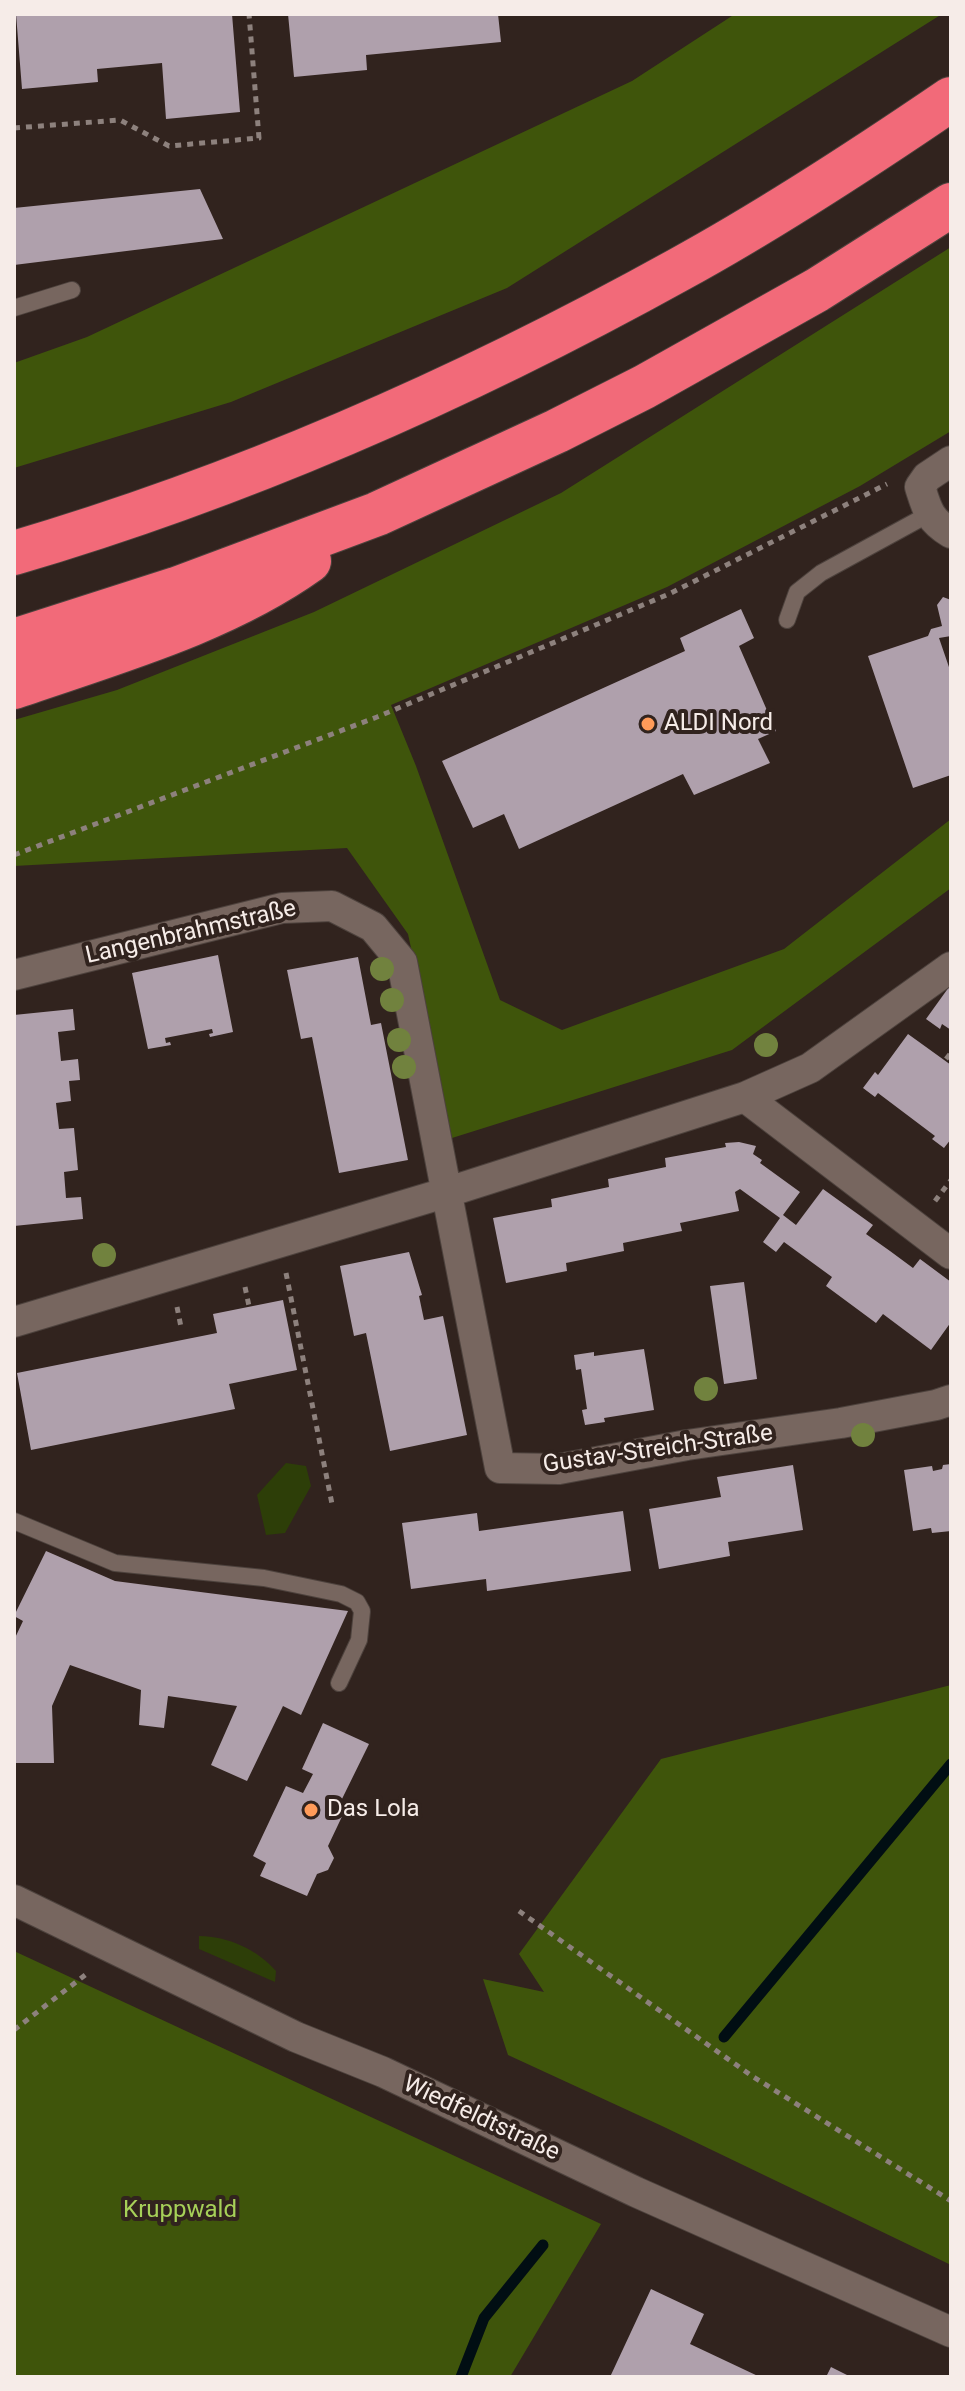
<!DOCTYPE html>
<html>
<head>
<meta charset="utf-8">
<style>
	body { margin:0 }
	#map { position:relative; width:965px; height:2391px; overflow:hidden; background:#31231e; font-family:Roboto,sans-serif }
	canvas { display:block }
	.frame { position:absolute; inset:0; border:16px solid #f6ece8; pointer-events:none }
</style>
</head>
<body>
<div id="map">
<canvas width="965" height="2391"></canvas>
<div class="frame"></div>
</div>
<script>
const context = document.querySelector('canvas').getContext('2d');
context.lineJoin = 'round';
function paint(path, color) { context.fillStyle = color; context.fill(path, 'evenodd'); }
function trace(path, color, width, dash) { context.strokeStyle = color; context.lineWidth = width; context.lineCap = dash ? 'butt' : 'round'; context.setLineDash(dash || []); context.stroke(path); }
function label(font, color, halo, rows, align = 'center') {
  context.font = font + ' Roboto,sans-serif'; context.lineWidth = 8; context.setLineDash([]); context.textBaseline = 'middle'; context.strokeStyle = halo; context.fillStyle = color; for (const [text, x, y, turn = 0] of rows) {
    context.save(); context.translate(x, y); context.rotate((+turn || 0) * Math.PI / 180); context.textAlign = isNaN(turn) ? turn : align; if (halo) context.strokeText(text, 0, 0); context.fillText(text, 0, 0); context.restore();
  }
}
paint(new Path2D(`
	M286,1463L306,1466L311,1486L285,1533L266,1535L257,1495Z
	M199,1936C228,1936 258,1950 276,1971L275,1982L199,1949Z`), '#2d3e08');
paint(new Path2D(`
	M735,14H942L507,288L231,402L14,468V363L87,337L632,81Z
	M951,247V431L860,486L667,587L391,705L416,766L500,1000L562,1030L784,949L951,819V888L732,1050L452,1138L408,934L347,848L14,866V720L117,690L314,612L561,493Z
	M951,1685V2265L662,2126L508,2055L483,1979L544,1992L519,1954L661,1759Z
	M14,1951L601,2224L510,2377H14Z`), '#3f550b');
trace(new Path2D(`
	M724,2037L951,1764
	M461,2377L484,2318L543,2245`), '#010e13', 11);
paint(new Path2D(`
	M16,14H232L240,112L166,119L162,63L97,69L98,82L22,89Z
	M288,14H498L501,42L366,55L367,70L294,77Z
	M200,189L223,239L14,265V208Z
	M943,597L951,600V636L939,638L951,673V775L913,788L868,656L928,636L931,629L942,626L937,605Z
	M741,609L754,638L739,646L776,731L758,739L770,763L694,795L683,774L519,849L504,814L473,828L442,761L685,651L680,638Z
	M218,955L233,1032L210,1037L209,1034L213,1033L212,1029L165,1038L166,1043L170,1042L171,1045L148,1049L132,973Z
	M358,957L371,1025L381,1023L408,1160L339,1173L312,1037L301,1039L287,970Z
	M949,987L951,989V1030L942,1024L940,1029L926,1019Z
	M73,1009L75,1030L58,1032L61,1061L78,1059L80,1080L69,1081L71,1101L56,1103L59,1129L74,1128L78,1170L64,1172L66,1198L81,1197L83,1219L14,1226V1015Z
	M908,1034L951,1065V1139L944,1148L932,1139L935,1136L878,1093L875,1097L863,1088L875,1072L878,1075Z
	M739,1142L756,1146L753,1154L762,1160L760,1163L800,1192L783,1215L796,1225L823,1189L873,1225L866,1234L890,1251L913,1268L920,1259L951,1282V1322L931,1350L883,1314L876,1323L826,1286L832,1277L784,1242L776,1252L763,1242L780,1218L740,1189L735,1192L739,1211L680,1223L682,1231L623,1243L624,1251L566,1263L567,1271L506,1283L493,1218L552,1207L551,1199L609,1187L608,1179L666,1167L665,1158L726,1147L725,1143Z
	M409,1252L422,1295L419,1296L424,1320L443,1316L467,1435L390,1451L366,1333L354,1336L340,1266Z
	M744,1282L757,1379L724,1384L710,1286Z
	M283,1300L297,1370L229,1384L235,1409L31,1450L17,1373L217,1333L213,1314Z
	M644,1349L654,1410L604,1418L605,1422L585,1425L582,1410L587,1409L581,1369L576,1370L574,1355L594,1352V1356Z
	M951,1464V1531L932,1533L931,1528L913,1531L904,1470L932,1466L933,1471L942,1469L943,1465Z
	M793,1465L803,1530L728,1542L730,1556L659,1569L649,1509L721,1497L717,1477Z
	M623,1511L631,1571L487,1591L486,1579L411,1589L402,1523L477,1513L479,1531Z
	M46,1551L115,1581L348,1611L301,1715L283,1706L247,1781L211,1765L237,1706L168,1696L164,1728L139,1725L141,1690L70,1665L52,1706L54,1763H14V1640L23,1621L14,1616Z
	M323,1723L369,1744L340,1803L347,1806L328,1846L334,1858L328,1870L317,1874L307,1896L260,1876L266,1863L253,1856L286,1786L303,1793L313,1774L302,1769Z
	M651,2289L704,2314L690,2344L760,2377H610Z
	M831,2367L851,2377H826Z`), '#afa0ac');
const lane = new Path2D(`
	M14,308L72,290
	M787,620L797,592L821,573L929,514
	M14,1521L115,1563L264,1578L341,1594L357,1602L362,1611L359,1640L339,1683`);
const street = new Path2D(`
	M951,461L927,477L920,487C927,509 929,520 951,533
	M14,975L282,908L332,906L373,927L402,962L500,1468L559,1469L687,1445L841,1423L936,1405L951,1400
	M745,1097L951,1254
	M14,1322L448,1192L745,1097L810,1068L951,967
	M14,1900L296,2037L383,2072L636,2192L951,2332`);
const highway = new Path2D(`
	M14,553C245,485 469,386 680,269C773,218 863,159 951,99
	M14,641L176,589L377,514L557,431L644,387L817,290L951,205
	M14,687C112,653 224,622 309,561`);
trace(lane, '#4d423d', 18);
trace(street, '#4d423d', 32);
trace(highway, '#4d423d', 46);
trace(new Path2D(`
	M14,128L120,120L169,146L259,138L249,14
	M14,855L377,717L669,594L887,484
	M946,1059L951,1053
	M935,1201L951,1180
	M286,1273L332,1504
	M245,1287L249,1306
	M177,1307L181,1327
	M519,1911L752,2076L951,2201
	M14,2030L89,1972`), '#8d817d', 5, [6, 6]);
trace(lane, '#77665f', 16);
trace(street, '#77665f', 30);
trace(highway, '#f26a79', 44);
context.fillStyle = '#71823e';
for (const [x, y] of [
	[382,969],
	[392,1000],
	[399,1040],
	[766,1045],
	[404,1067],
	[104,1255],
	[706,1389],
	[863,1435]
]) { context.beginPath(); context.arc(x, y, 12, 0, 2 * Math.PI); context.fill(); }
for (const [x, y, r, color] of [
	[648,724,8,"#ff9b59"],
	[311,1810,8,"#ff9b59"]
]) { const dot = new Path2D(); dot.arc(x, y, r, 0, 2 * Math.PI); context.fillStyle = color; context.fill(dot); trace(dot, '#31231e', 3); }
label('24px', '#f6ece8', '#31231e', [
	["ALDI Nord",664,724],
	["Das Lola",327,1810]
], 'left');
label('24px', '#f6ece8', '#31231e', [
	["Langenbrahmstraße",191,933,-13],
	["Gustav-Streich-Straße",658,1450,-8],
	["Wiedfeldtstraße",481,2119,25]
]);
label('24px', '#a6d058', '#31231e', [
	["Kruppwald",180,2211]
]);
</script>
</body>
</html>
